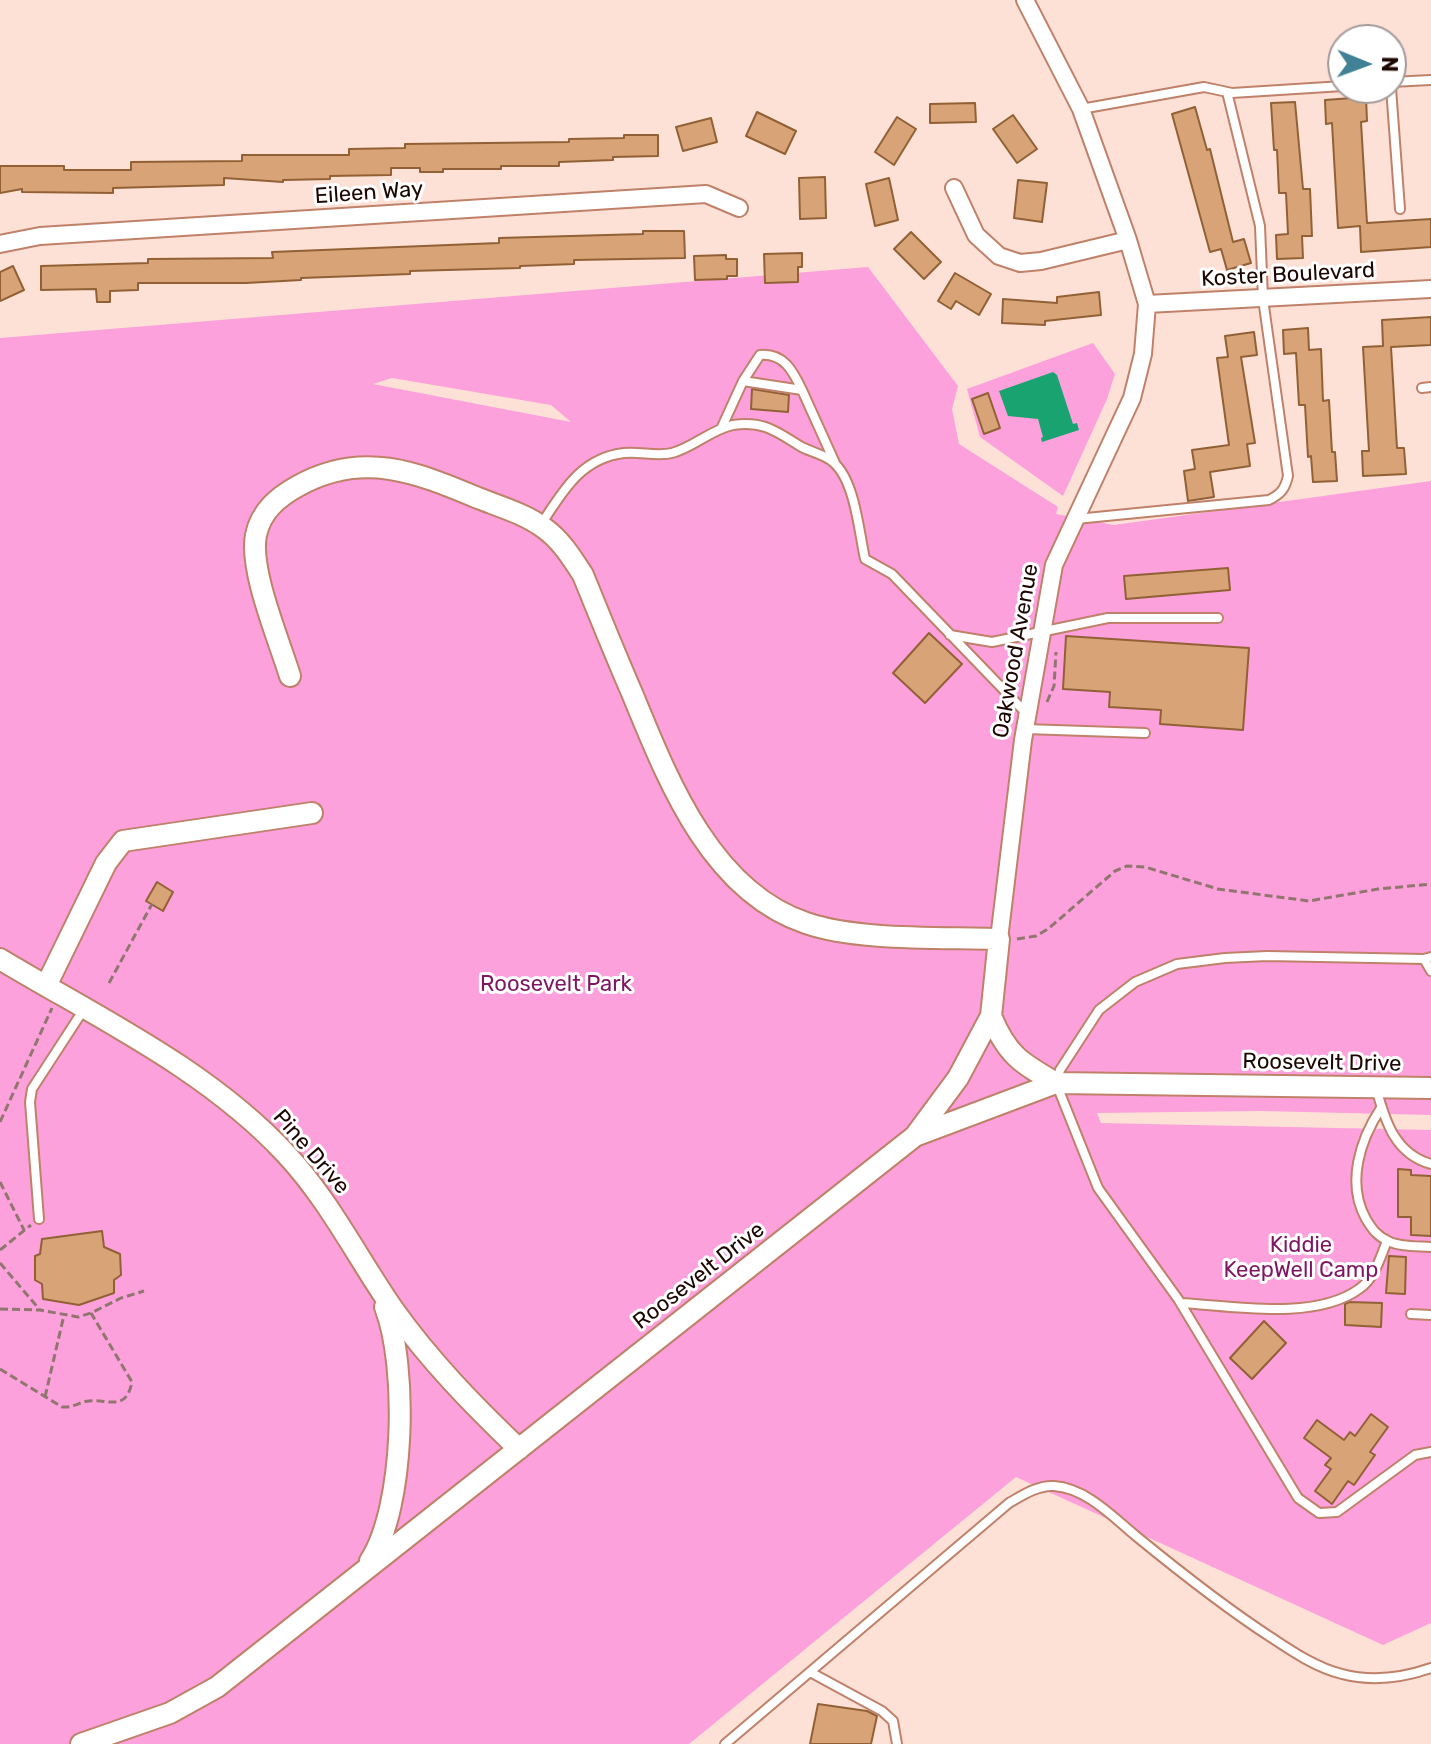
<!DOCTYPE html>
<html>
<head>
<meta charset="utf-8">
<style>
	body { margin:0 }
	#map { position:relative; width:1431px; height:1744px; overflow:hidden; background:#fde1d7; font-family:Rubik,sans-serif }
	canvas { display:block }
	.north { position:absolute; left:1327px; top:24px; width:80px; height:80px; box-sizing:border-box; background:#fff; border:2px solid #a49b99; border-radius:50%; rotate:91deg; font-size:22px; font-weight:700; line-height:32px; text-align:center; color:#1c0601 }
	.north::after { content:''; display:block; margin:auto; width:28px; height:36px; background:#418195; clip-path:polygon(50% 0,100% 100%,50% 72%,0 100%) }
</style>
</head>
<body>
<div id="map">
<canvas width="1431" height="1744"></canvas>
<div class="north">N</div>
</div>
<script>
const context = document.querySelector('canvas').getContext('2d');
context.lineJoin = 'round';
function paint(path, color) { context.fillStyle = color; context.fill(path, 'evenodd'); }
function trace(path, color, width, dash) { context.strokeStyle = color; context.lineWidth = width; context.lineCap = dash ? 'butt' : 'round'; context.setLineDash(dash || []); context.stroke(path); }
function label(font, color, halo, rows, align = 'center') {
  context.font = font + ' Rubik,sans-serif'; context.lineWidth = 6; context.setLineDash([]); context.textBaseline = 'middle'; context.strokeStyle = halo; context.fillStyle = color; for (const [text, x, y, turn = 0] of rows) {
    context.save(); context.translate(x, y); context.rotate((+turn || 0) * Math.PI / 180); context.textAlign = isNaN(turn) ? turn : align; if (halo) context.strokeText(text, 0, 0); context.fillText(text, 0, 0); context.restore();
  }
}
paint(new Path2D(`
	M868,267L958,386L952,409L959,444L1058,507L1056,514L1114,525L1431,481V1115L1262,1111L1097,1113L1101,1123L1431,1130V1623L1383,1645L1016,1477L689,1744H0V338ZM392,378L551,405L571,422L373,384Z
	M1093,343L1115,374L1107,399L1063,496L980,437L967,389Z`), '#fda1dc');
paint(new Path2D(`
	M1053,372L1057,375L1073,424L1077,423L1079,430L1042,442L1041,438L1043,437L1038,419L1008,416L999,391Z`), '#19a371');
const building = new Path2D(`
	M1366,97L1367,121L1361,122L1367,223L1431,219V247L1361,252L1360,226L1338,228L1332,123L1326,124L1325,100Z
	M1295,102L1303,189H1310L1312,236H1302L1303,258L1277,259L1276,235L1288,234L1286,193H1279L1277,150H1274L1271,103Z
	M975,103L976,122L930,123V104Z
	M1195,107L1207,150L1210,149L1233,242L1244,239L1251,263L1227,270L1221,249L1210,252L1172,114Z
	M757,112L796,131L785,154L746,136Z
	M1013,115L1037,149L1017,163L993,129Z
	M897,117L916,129L894,165L875,152Z
	M711,118L717,142L683,151L676,127Z
	M624,135H658V156L613,157V160L559,162V166H501V169H443V172H420V168H391V175L330,176V179L283,180V182L224,178V185L113,188V193L22,192V189L0,193V166H64V170H131V162L242,161V155H349V149L405,148V144L569,142V139L624,138Z
	M825,177L826,218L800,219L799,178Z
	M889,178L898,220L875,226L866,184Z
	M1018,180L1047,183L1042,222L1014,218Z
	M643,231H684L685,258L574,260V264L520,266V268L410,271V274L301,278V280L246,283H138V290L110,291V302H97L96,289L41,290V266L148,263V259L273,258L272,252L499,243V238L643,234Z
	M911,232L941,262L924,279L894,249Z
	M802,253V267H798V282L765,283L764,254Z
	M726,255V259H737V276H727V279L695,280L694,256Z
	M13,266L24,290L0,301V272Z
	M955,273L991,294L979,315L956,301L951,309L938,301Z
	M1099,292L1101,315L1045,321V325L1002,323L1003,299L1057,303V297Z
	M1431,317V345L1391,347L1397,448H1404L1406,474L1363,476L1362,451H1369L1363,347L1383,346L1382,320Z
	M1308,328L1309,350L1321,349L1323,401L1329,400L1332,452H1335L1337,481L1313,482L1311,456L1308,457L1305,405H1299L1296,353L1284,354L1283,330Z
	M1254,332L1257,355L1241,357L1255,443L1247,444L1250,466L1210,472L1214,497L1188,501L1184,471L1195,469L1192,450L1229,445L1217,358L1228,357L1225,336Z
	M752,389L789,395L788,412L751,409Z
	M988,393L1000,428L984,434L972,399Z
	M1228,568L1230,590L1126,599L1124,576Z
	M929,633L962,664L925,703L893,673Z
	M1066,636L1249,648L1243,730L1160,724L1161,710L1109,707L1110,692L1063,689Z
	M157,882L173,892L163,911L146,901Z
	M1398,1169L1411,1170V1175L1431,1176V1236L1411,1235V1217H1398Z
	M102,1231L104,1247L120,1254L121,1275L114,1280V1293L79,1305L43,1299L42,1284L35,1280V1256L40,1254L42,1239Z
	M1389,1256L1406,1257L1405,1294L1386,1293Z
	M1349,1302L1382,1303L1381,1327L1345,1325V1304Z
	M1264,1321L1286,1343L1252,1379L1230,1358Z
	M1371,1414L1388,1427L1370,1452L1375,1455L1354,1485L1348,1481L1332,1504L1315,1491L1331,1469L1325,1465L1331,1458L1304,1438L1317,1420L1344,1440L1350,1432L1355,1436Z
	M818,1704L867,1711L877,1716L871,1744H810Z`);
paint(building, '#d8a377');
trace(building, '#916135', 2);
const service = new Path2D(`
	M1391,82L1431,80
	M1391,88L1400,209
	M1081,109L1204,87L1232,93L1343,86
	M743,381L802,390L835,463
	M1422,388L1431,387
	M721,429L743,381L760,355C784,353 793,371 802,390
	M1076,519L1269,500C1281,494 1285,489 1288,476L1263,299L1260,226L1227,92
	M540,526C562,493 580,458 624,453C640,451 656,457 672,453C694,447 710,430 733,425C763,420 777,432 800,446C810,452 824,454 833,462C855,480 859,532 865,559L892,574L1027,714
	M950,635L992,642L1108,618H1218
	M1025,729L1145,733
	M1431,957L1424,959L1267,956L1225,958L1177,964L1135,982L1099,1010L1060,1070L1056,1083L1098,1188L1178,1299L1298,1498L1319,1513L1337,1512L1415,1455L1431,1452
	M1424,959L1431,971
	M1376,1088C1385,1121 1395,1154 1431,1164
	M1381,1108C1360,1140 1346,1183 1366,1219C1372,1229 1377,1236 1388,1241C1400,1247 1417,1246 1431,1247
	M39,1219L30,1102L32,1089L84,1009
	M1181,1303C1232,1306 1315,1321 1359,1289C1375,1278 1380,1258 1387,1241
	M1411,1314L1431,1315
	M810,1672L882,1711L893,1721L897,1744
	M725,1744L1009,1503C1023,1495 1038,1485 1054,1486C1086,1488 1113,1517 1136,1536C1180,1572 1224,1607 1272,1638C1293,1652 1317,1668 1342,1674C1372,1682 1402,1678 1431,1668`);
const minor = new Path2D(`
	M954,188L976,235L999,256L1020,263L1041,261L1128,240
	M0,244L40,236L706,194L739,208
	M1147,304L1431,289
	M999,939L1023,740L1054,565L1132,398L1143,354L1147,304L1128,240L1081,109L1025,0`);
const tertiary = new Path2D(`
	M290,676C279,640 249,570 256,535C261,511 278,497 298,486C362,450 416,472 478,498C501,507 525,514 544,528C561,540 572,558 583,575C599,614 615,654 632,693C667,778 710,891 806,923C858,941 942,937 999,939L991,1016L958,1078L915,1136
	M0,959C98,1018 207,1069 286,1154C329,1200 357,1257 393,1309C430,1361 473,1405 519,1449
	M46,986L106,863L123,841L312,813
	M991,1016C1007,1055 1021,1063 1056,1083
	M370,1561C405,1507 408,1366 385,1307
	M81,1744L170,1713L217,1687L915,1136L1056,1083L1431,1088`);
trace(service, '#bf8169', 12);
trace(minor, '#bf8169', 20);
trace(tertiary, '#bf8169', 24);
trace(new Path2D(`
	M1047,702L1054,686L1056,652
	M1017,939L1036,936L1048,929L1115,871L1127,866L1145,867L1218,889L1309,901L1378,889L1431,884
	M109,983L152,904
	M0,1122L52,1008
	M0,1182L24,1230
	M0,1250L31,1225
	M0,1263L40,1310
	M0,1309L40,1310L78,1317L91,1313L121,1298L144,1291
	M0,1369L62,1407C73,1408 79,1402 89,1401C108,1399 126,1412 132,1382L91,1313
	M45,1397L64,1315`), '#90766f', 3, [8, 4]);
trace(service, '#fff', 8);
trace(minor, '#fff', 16);
trace(tertiary, '#fff', 20);
label('22px', '#1c0601', '#fff', [
	["Eileen Way",369,193,-4],
	["Koster Boulevard",1288,275,-3],
	["Oakwood Avenue",1016,651,-80],
	["Roosevelt Drive",1322,1063,1],
	["Pine Drive",311,1152,49],
	["Roosevelt Drive",699,1276,-38]
]);
label('22px', '#7f1663', '#fff', [
	["Roosevelt Park",556,985],
	["Kiddie",1301,1246],
	["KeepWell Camp",1301,1271]
]);
</script>
</body>
</html>
